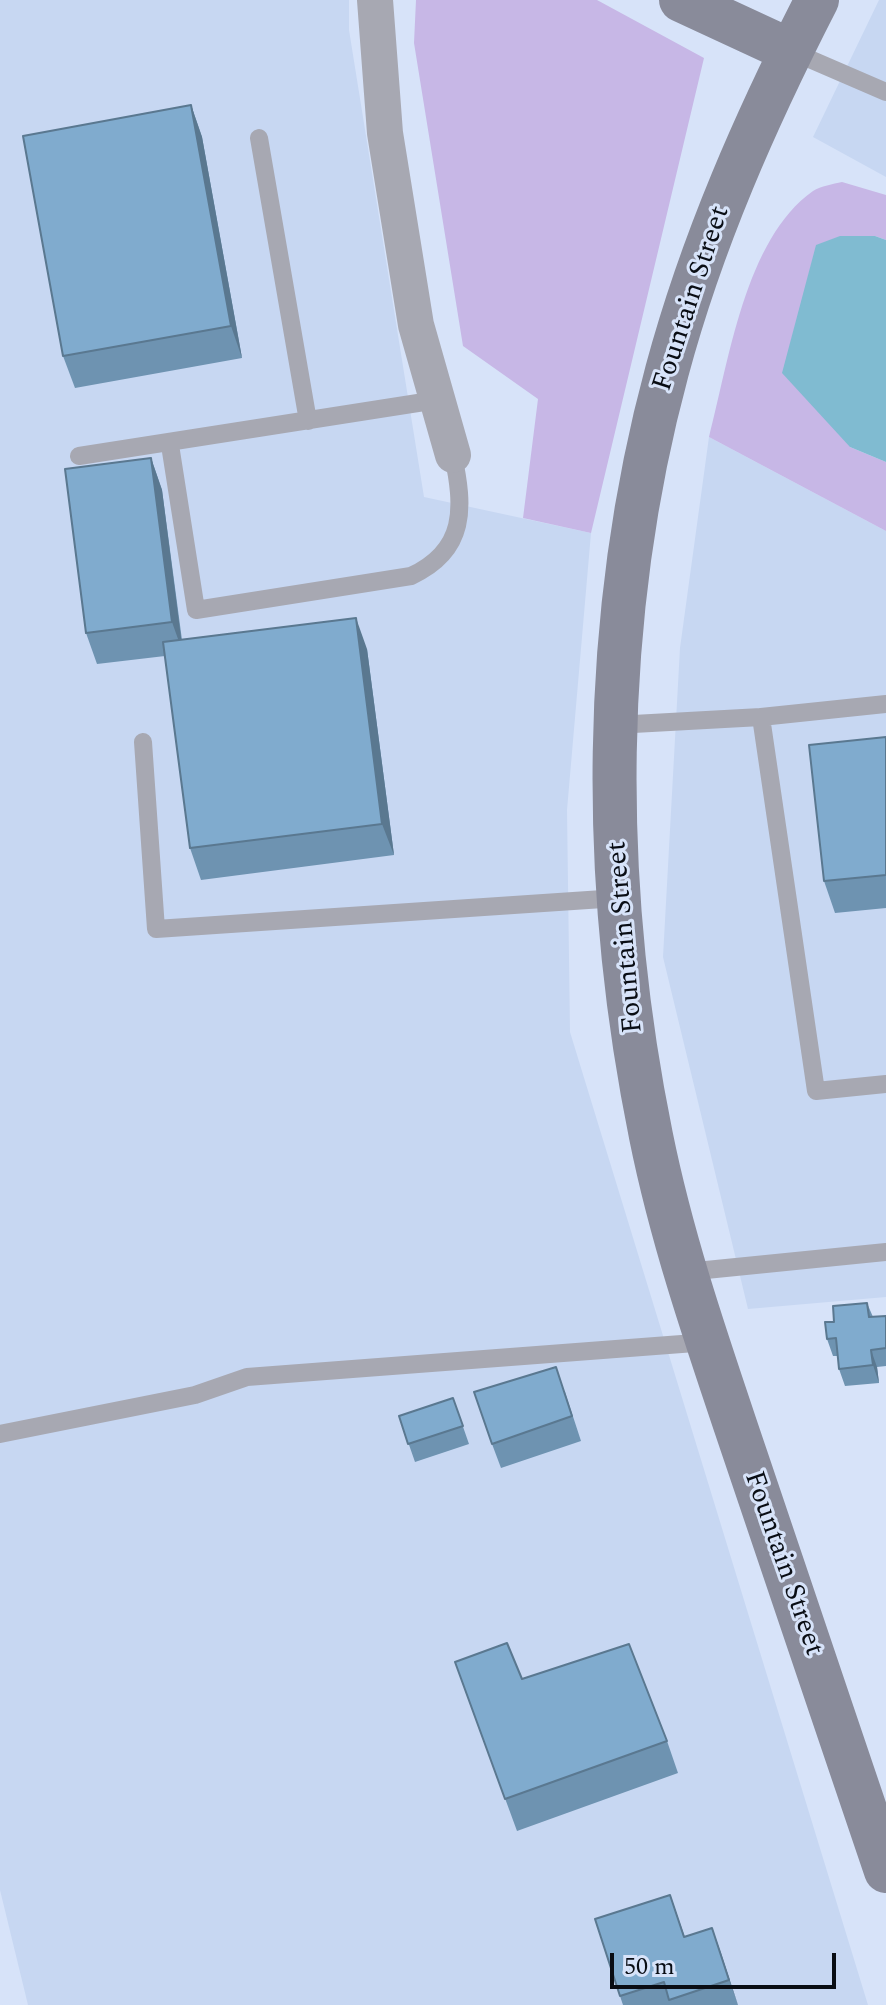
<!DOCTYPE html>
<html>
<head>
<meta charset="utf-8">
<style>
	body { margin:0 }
	#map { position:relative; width:886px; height:2005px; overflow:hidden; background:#d7e3f9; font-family:Spectral,serif }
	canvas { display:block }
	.scale { position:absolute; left:610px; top:1953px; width:226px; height:36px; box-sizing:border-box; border:4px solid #090d14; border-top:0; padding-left:10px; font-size:24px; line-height:28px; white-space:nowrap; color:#090d14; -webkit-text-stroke:6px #d7e3f9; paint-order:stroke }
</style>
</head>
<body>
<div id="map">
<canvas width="886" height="2005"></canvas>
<div class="scale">50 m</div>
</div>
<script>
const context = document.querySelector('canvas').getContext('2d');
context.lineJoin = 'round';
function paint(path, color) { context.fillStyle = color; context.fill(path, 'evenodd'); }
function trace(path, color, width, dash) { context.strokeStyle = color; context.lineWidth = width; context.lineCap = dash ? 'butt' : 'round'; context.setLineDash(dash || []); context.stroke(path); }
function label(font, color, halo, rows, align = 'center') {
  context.font = font + ' Spectral,serif'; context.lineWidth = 6; context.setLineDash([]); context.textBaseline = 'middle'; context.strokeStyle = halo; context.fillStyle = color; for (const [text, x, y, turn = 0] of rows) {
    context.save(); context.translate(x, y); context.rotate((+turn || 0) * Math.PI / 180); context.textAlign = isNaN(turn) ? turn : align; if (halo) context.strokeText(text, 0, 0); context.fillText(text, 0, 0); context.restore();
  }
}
paint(new Path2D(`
	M0,0H349V30L424,497L591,533L567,810L570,1032L868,2005H28L0,1890Z
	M879,0H886V177L813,137Z
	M709,437L886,531V1297L748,1309L663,957L680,648Z`), '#c7d7f2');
paint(new Path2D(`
	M416,0H597L704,58L591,533L523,518L538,399L463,346L414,43Z
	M842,182L886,195V240L875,236L850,447L886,462V531L709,437C729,361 745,239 813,191C821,186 833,184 842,182Z`), '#c7b7e6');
paint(new Path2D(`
	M840,236H875L886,240V462L850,447L782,373L816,245Z`), '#80bbd1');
trace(new Path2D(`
	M791,51L886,92
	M259,138L308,421
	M170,445L196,610L411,576C467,550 464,507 453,455
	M79,456L437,400
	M761,717L816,1091L886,1084
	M615,725L761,717L886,704
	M143,742L156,929L618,898
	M686,1272L886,1252
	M0,1434L195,1395L247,1377L708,1342`), '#a7a8b2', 18);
trace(new Path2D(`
	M375,0L385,133L416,325L453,455`), '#a7a8b2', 36);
trace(new Path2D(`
	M681,0L791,51
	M817,0C756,119 702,241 667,371C600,618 600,886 651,1136C673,1245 710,1350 745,1454C792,1594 839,1732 886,1871`), '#898b9a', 44);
paint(new Path2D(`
	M191,105L202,137L242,358L75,388L63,356Z
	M151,458L162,490L182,640L367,649L394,855L201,880L190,848L165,656L97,664L86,633Z
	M886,737V908L835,913L824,881Z
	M867,1303L873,1317L886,1316V1366L877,1367L879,1383L845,1386L839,1369L838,1356H833L827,1339L834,1322Z
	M565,1392L581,1441L501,1468L492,1444Z
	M453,1398L469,1444L415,1462L399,1416Z
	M455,1662L667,1741L678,1773L517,1831Z
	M670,1895L685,1937L712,1928L738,2005H623L620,1996Z`), '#6e93b1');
paint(new Path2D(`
	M191,105L202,137L242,358L231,326Z
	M151,458L162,490L183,653L172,622Z
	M356,618L367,649L394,855L382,824Z
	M871,1350L877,1367L879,1383L873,1365Z
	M712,1928L721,1953L738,2005L729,1980Z`), '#5a7890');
const building = new Path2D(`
	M191,105L231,326L63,356L23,136Z
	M151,458L172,622L86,633L65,469Z
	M356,618L382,824L190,848L163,642Z
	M886,737V875L824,881L809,745Z
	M867,1303L869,1317L886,1316V1348L871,1350L873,1365L839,1369L836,1338L827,1339L825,1322H834L833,1306Z
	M556,1367L572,1416L492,1444L474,1392Z
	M453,1398L463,1426L408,1444L399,1416Z
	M507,1643L522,1679L629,1644L667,1741L505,1799L455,1662Z
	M670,1895L684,1937L712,1928L729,1980L669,2000L664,1982L620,1996L595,1919Z`);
paint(building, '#80abce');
trace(building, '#5a7890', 2);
label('28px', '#090d14', '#d7e3f9', [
	["Fountain Street",693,299,-72],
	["Fountain Street",627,937,-95],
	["Fountain Street",782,1564,71]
]);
</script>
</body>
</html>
